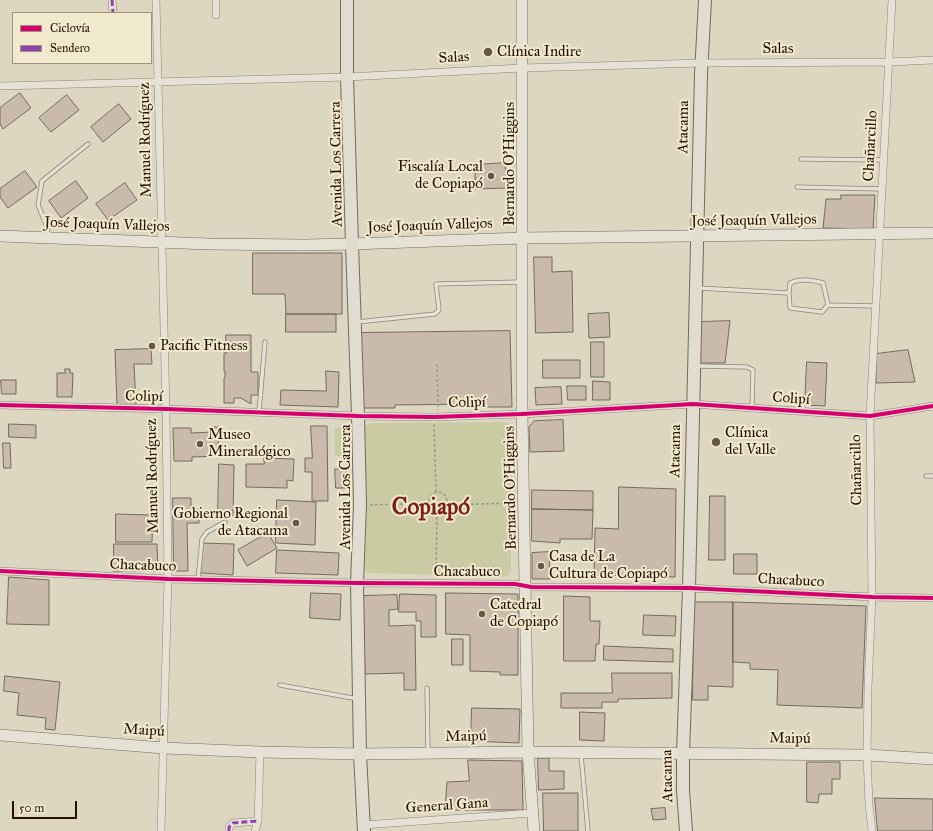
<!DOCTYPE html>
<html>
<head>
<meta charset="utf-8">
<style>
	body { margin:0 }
	#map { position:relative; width:933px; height:831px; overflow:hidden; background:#ddd7c1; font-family:"IM FELL Great Primer",serif }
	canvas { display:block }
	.legend { position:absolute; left:12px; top:12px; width:140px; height:52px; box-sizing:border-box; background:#f1e9ce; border:1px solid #a0927c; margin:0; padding:5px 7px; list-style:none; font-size:12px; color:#261000 }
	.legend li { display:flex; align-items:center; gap:8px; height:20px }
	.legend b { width:20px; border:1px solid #a0927c }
	.scale { position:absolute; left:12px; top:801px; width:65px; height:18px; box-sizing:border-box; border:2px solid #261000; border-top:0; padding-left:5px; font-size:12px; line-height:14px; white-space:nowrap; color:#261000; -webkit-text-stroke:3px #f1e9ce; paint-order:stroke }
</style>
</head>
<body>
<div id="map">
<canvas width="933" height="831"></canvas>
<ul class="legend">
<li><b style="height:5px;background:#d6006c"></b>Ciclovía</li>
<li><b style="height:5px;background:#8e44ad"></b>Sendero</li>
</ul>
<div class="scale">50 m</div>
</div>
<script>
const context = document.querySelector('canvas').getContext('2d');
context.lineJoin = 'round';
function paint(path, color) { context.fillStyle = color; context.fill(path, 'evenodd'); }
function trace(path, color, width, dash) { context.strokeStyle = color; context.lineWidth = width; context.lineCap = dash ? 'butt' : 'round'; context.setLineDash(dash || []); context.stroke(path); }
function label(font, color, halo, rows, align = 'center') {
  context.font = font + ' "IM FELL Great Primer",serif'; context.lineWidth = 4; context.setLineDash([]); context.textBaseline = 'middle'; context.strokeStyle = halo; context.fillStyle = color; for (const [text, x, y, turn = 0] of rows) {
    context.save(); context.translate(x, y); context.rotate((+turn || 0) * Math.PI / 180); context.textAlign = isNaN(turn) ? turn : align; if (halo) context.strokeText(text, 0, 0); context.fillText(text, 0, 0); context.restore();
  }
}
paint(new Path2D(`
	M503,422L508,424L512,428L511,572L509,575L503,577L375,573H368L365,571L364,567V426L371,423Z
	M335,428H344L345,456H335Z`), '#cacaa3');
const building = new Path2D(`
	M20,93L31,108L3,129L0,124V108Z
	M67,95L79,110L51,132L39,118Z
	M119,104L131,119L103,142L91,127Z
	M505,163L507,188L475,189V165Z
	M25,171L37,187L8,208L0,197V189Z
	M76,181L88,198L61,218L49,201Z
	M125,183L137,200L108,220L96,204Z
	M841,195H875L873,229L823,228L826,199H841Z
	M253,253H342V314H286L285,294H253Z
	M534,257H552V272L572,271L573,332L536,333Z
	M609,313L610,337L589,338L588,314Z
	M286,314H336V332H286Z
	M730,321L725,363H700V322Z
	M510,331L512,407H470V404L395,405V408H359L358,333Z
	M226,335H251V372H258V395H251V404L241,398H234V403H224V378H225V371H224V353H226Z
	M591,342H604V377H591Z
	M151,349L152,364H134L136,405H117L115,350Z
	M908,350L915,382L876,383V354Z
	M543,360H580V378H543Z
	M807,362L827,363L825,406L805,405Z
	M65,369H70V373H73L72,397H57V373H65Z
	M326,371L339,372L338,407L280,405L281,390L326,391Z
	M1,380H16V394H2Z
	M593,381L610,382V400H593Z
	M567,386H586V400H568Z
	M561,387L562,404L536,405L535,388Z
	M563,420L564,451L530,452L529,427L534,421Z
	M9,424L36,425V438L9,437Z
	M311,426H327L328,501H312V472H305V458H312Z
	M213,427H220L221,437H218L219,456L192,457V461H174L173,428H191V433L213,432Z
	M3,443H10L11,468H4Z
	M264,458L294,459L293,481L287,480V488L246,487V464H264Z
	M219,464L234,465L233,516H218Z
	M335,469H346V488H336Z
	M619,487L676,489L675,577L594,575L595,528L618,529Z
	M532,490L593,491V510L532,509Z
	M710,496H725V560H709Z
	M173,498H191V510H199V523H187L188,571H174Z
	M277,500L316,502L315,545L276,543Z
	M532,509L593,510L592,539H560V543L532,541Z
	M116,514L153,515L152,542H116Z
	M268,533L277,548L247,566L238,550Z
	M202,543L234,544L233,575L201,573Z
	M114,544H157L158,571H114Z
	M277,550L339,553L338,575L276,573Z
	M549,552L550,579H532V553Z
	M734,554H757V574H734Z
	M9,577L49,580V625L7,624Z
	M311,593L341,594L340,620L310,618Z
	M446,593L518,594V675H500V672L470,671V635L446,634Z
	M400,594L436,595V637H421V621H416V612H399Z
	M397,595L398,609L389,610V626L415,625L416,690H404V673L365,674L363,596Z
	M564,596L590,597V621H600L599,644H596L595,661H564Z
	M694,602H733V687L708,686V700H693Z
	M733,602L866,606L862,708L777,705L778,670L750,669V663L733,662Z
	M644,615L676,616L675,636L643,635Z
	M452,639H463V665H452Z
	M604,646L673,649V662L604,660Z
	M612,673H672V698L618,699V702H602V708H561V693H612Z
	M5,676L60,682L55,730L45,729L46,718L17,715L19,693L4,691Z
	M472,708L520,709L519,743L471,741Z
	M580,712L605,713L604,741L580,740Z
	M538,758H549V771H564V789L539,790Z
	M468,760L522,761L523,810H445L447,782L469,781Z
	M807,762H840V779H832V794H819L818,803L807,802Z
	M543,793H578V831H544Z
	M875,798L933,799V831H878Z
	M665,808L666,819L653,820L651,809Z`);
paint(building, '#c9baac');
trace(building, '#726b5d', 1);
const service = new Path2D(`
	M801,159L884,160
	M797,187L882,189
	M49,237L46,224L38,205L42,181L88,144
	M698,288L789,293
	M828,305L822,312L790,308L789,293L790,283C801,278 812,280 823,283L828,305L876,306
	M357,322L435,314L439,310L436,284L521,282
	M697,366L747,367L753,370L752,408
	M259,412L265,342
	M926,476H933
	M198,580L202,539L207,532L225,522
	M280,685L358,699
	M427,688L428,752
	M581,755L588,831`);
const minor = new Path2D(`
	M112,0L113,13
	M156,0L166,409L168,579L161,831
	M216,0V15
	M0,86L347,77L522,68L702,63L889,62L933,60
	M0,405L166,409L358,416L434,417L522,414L693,404L870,416L933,406
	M0,571L168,579L357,583L515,584L531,587L689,588L872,597L933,598
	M363,825L533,813
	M229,831V827L233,823L258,821
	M255,831L258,821L260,752
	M872,831L869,805L867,755L868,687L872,597L870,416L892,0`);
const secondary = new Path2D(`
	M522,0V414L528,752L534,831
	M0,236L209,244L305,245L352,244L523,238L933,233
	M0,735L164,748L260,752L360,754L528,752L867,755L933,759`);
const primary = new Path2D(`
	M347,0V77L352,244L358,416L360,505L357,583L360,754L364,831
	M686,831L683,790V753L689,588L701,74L705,0`);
trace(service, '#8c8577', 5);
trace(minor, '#8c8577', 8);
trace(secondary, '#726b5d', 12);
trace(primary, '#726b5d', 14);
trace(new Path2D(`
	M437,364L438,410
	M434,424L436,492
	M429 501a9 9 0 1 1 18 0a9 9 0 1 1-18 0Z
	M370,505L430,503
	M446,505L514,503
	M436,575L437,510`), '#9f9a91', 1.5, [3, 2]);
trace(service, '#e5e1d5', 3.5);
trace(minor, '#e5e1d5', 7);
trace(secondary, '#e5e1d5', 11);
trace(primary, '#e0dccf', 12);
trace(new Path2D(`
	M112,0L113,13
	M229,831V827L233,823L258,821`), '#8e44ad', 3, [6, 3]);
trace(new Path2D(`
	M0,405L166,409L358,416L434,417L522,414L693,404L870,416L933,406
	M0,571L168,579L357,583L515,584L531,587L689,588L872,597L933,598`), '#d6006c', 4);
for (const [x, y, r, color] of [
	[488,52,5,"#665644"],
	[491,176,4,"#665644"],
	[152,346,4,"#665644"],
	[716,442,5,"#665644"],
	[200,444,4,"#665644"],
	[296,523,4,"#665644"],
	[541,566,4,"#665644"],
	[482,614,4,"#665644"]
]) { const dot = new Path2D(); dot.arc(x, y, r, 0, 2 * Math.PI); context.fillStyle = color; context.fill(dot); trace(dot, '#f1e9ce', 1.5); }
label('15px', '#261000', '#f1e9ce', [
	["Salas",778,49],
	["Salas",454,58,-3],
	["Atacama",684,127,-89],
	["Manuel Rodríguez",146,140,-91],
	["Chañarcillo",871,146,-87],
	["Avenida Los Carrera",337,164,-91],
	["Bernardo O'Higgins",510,164,-90],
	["José Joaquín Vallejos",754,221,-1],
	["José Joaquín Vallejos",107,225,2],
	["José Joaquín Vallejos",430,226,-2],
	["Colipí",144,397,1],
	["Colipí",791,399,4],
	["Colipí",467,403,-1],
	["Atacama",676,451,-89],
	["Chañarcillo",857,470,-91],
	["Manuel Rodríguez",153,476,-91],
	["Avenida Los Carrera",346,487,-90],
	["Bernardo O'Higgins",511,488,-91],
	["Chacabuco",143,566,2],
	["Chacabuco",467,572],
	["Chacabuco",791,581,3],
	["Maipú",144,731,4],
	["Maipú",466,737,-1],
	["Maipú",790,739,1],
	["Atacama",668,776,-91],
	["General Gana",447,806,-4]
]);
label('15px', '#261000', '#f1e9ce', [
	["Clínica Indire",497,52],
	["Fiscalía Local",483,167,"right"],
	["de Copiapó",483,184,"right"],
	["Pacific Fitness",160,346],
	["Clínica",725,433],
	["del Valle",725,450],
	["Museo",208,435],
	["Mineralógico",208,452],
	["Gobierno Regional",288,514,"right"],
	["de Atacama",288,531,"right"],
	["Casa de La",549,557],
	["Cultura de Copiapó",549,574],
	["Catedral",490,605],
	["de Copiapó",490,622]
], 'left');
label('bold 23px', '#7a1f14', '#f1e9ce', [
	["Copiapó",431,508]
]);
</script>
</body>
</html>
